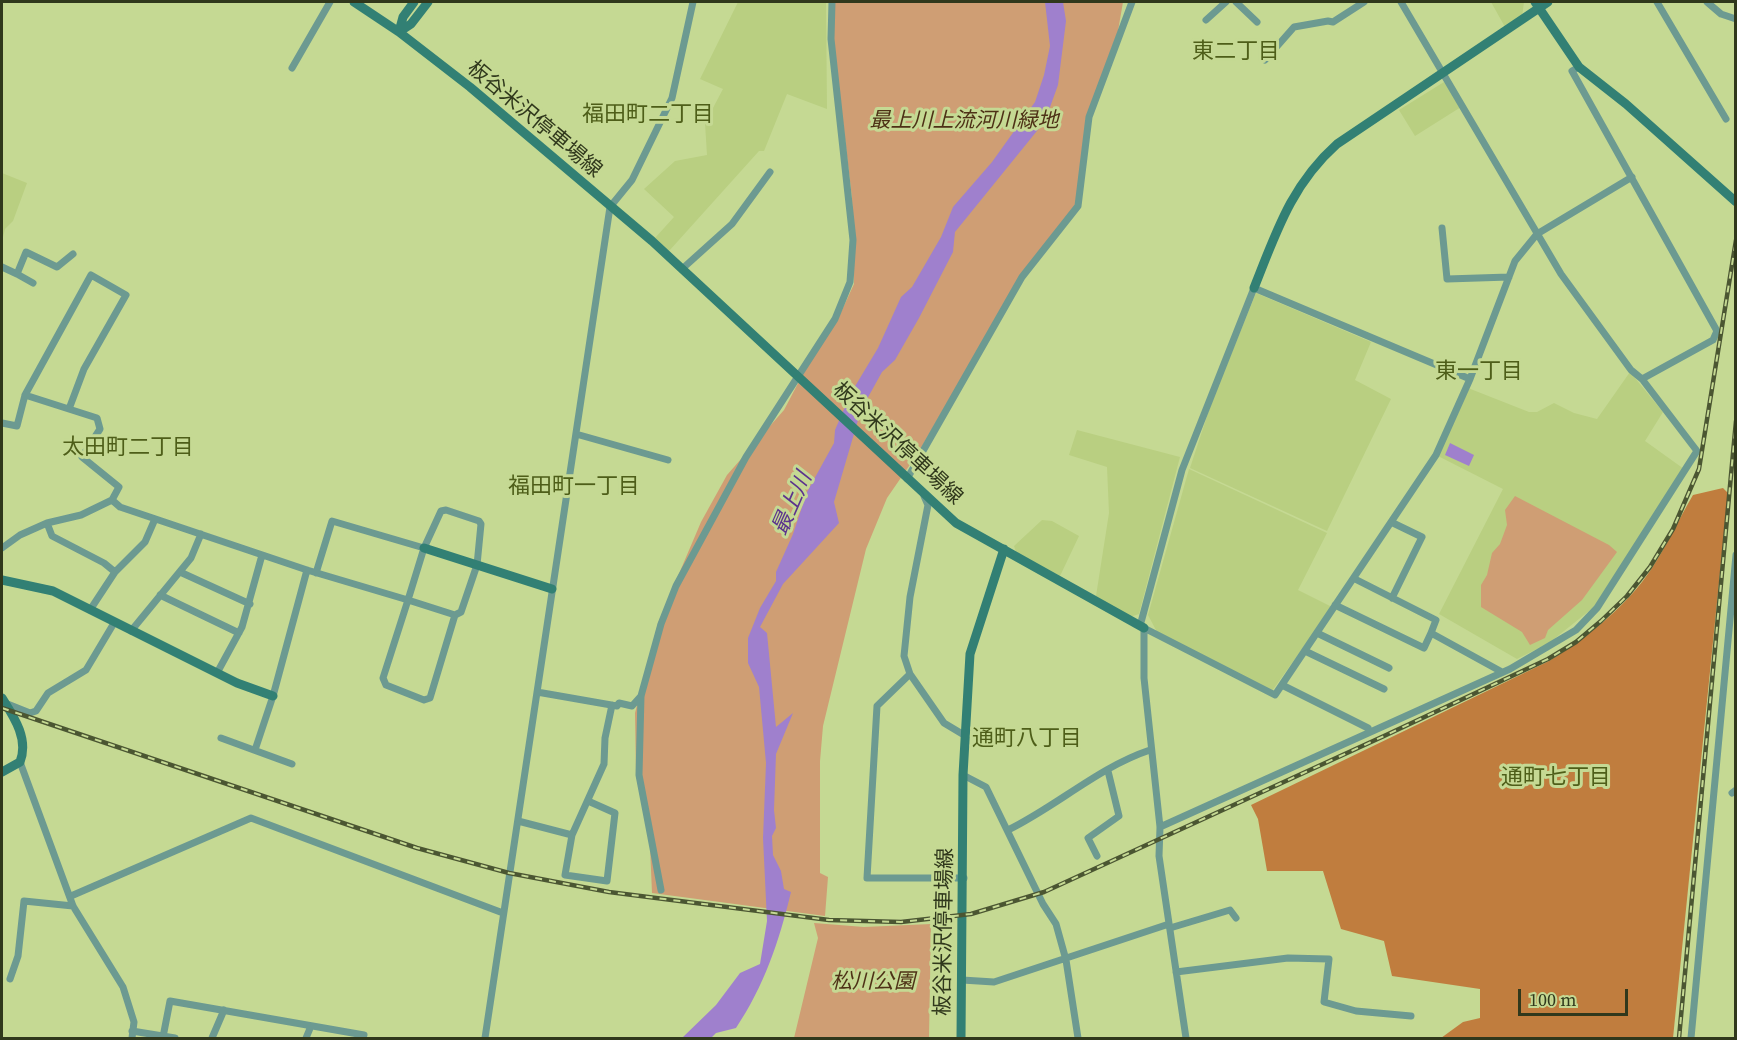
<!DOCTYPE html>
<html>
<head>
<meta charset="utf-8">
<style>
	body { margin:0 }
	#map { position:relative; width:1737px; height:1040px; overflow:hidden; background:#c5d993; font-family:"Source Serif 4",serif }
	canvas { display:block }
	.frame { position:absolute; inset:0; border:3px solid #30381c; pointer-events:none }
	.scale { position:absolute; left:1518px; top:989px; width:110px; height:27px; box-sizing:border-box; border:3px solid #30381c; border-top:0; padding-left:8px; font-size:18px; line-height:21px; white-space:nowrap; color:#30381c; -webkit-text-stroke:4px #c5d993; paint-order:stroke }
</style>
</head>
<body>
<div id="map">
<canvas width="1737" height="1040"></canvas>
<div class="frame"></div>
<div class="scale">100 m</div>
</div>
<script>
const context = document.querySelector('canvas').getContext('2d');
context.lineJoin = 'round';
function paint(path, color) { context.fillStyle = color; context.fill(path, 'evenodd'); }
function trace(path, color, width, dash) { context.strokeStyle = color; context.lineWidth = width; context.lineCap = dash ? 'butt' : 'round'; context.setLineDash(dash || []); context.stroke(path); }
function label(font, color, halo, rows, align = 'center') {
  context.font = font + ' "Source Serif 4","Noto Sans JP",serif'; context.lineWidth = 6; context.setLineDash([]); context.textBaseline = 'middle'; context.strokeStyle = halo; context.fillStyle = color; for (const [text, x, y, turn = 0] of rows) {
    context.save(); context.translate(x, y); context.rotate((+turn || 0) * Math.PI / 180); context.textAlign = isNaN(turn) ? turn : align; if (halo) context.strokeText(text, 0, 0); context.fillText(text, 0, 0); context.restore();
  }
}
paint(new Path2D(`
	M738,2H826L827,109L787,94L764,151H759L669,251L655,238L674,217L644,189L675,161L707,155L705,123L723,89L700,79Z
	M1491,2H1524L1522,17L1505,27Z
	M1444,82L1461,107L1415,136L1399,110Z
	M2,173L27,183L13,221L5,229L2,241Z
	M1256,293L1371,342L1355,380L1391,399L1327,531L1190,468L1211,404Z
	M1630,372L1663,412L1645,441L1684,469L1594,607L1549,643L1517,659L1439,614L1503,489L1438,456L1468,388L1529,412H1537L1554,403L1574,413L1597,419Z
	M1077,430L1180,457L1139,614L1130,617L1096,596L1109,513L1107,467L1069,455Z
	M1189,469L1327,533L1298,590L1332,607L1272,691L1157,632L1148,615Z
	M1042,520L1052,521L1079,536L1060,576L1016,552L1014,546Z`), '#b9cf81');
paint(new Path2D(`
	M834,2H1123L1118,31L1086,118L1076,204L1021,276L918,453L887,498L866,549L823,726L820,761V873L828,877L825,916L652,893L650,846L636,775L635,713L658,623L701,522L727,475L784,410L805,370L837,321L854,284L852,198L833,39Z
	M1515,496L1609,545L1617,552L1582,600L1548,630L1545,638L1530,645L1522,632L1481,607V585L1487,575L1492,553L1500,544L1507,525L1505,510Z
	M814,923L864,927L931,924L929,1038H794L818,938Z`), '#cf9e74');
paint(new Path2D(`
	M1723,488L1728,493L1673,1038H1441L1463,1022L1480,1018V989L1392,976L1384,941L1341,929L1323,871H1267L1258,819L1251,805L1549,661C1588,637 1627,606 1652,568C1667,545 1679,519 1693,495Z`), '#c07d3e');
paint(new Path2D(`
	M1045,2H1063L1066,21L1058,85L1045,121L955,232L953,252L919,318L895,360L882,372L861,410L834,502L839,523L783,584L760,627L767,633L776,727L793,713L776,754L774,810L776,828L772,836L773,855L781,871L784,889L791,892C779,942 764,986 736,1028L716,1033L711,1038H682L716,1005L740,973L760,964L767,921L763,838L766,763L759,687L748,663V638L760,608L776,581V572L793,534L807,492L834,443L835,430L851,393L878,348L901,297L912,287L941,237L953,207L992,162L1035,102L1044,75L1050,46Z
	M1450,443L1474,455L1469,466L1445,455Z`), '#9f80cd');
trace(new Path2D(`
	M1236,2L1257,22
	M1657,2L1726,119
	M1707,2L1721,14L1736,19
	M1206,20L1226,2
	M1265,60L1294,27L1328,21L1333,22L1364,2
	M1579,67L1572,71L1717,331L1713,340L1642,379
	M292,68L330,2
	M1442,228L1447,279L1509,277
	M2,267L17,274L26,252L57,267L73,254
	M682,269L732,224L770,172
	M17,274L33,283
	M25,395L91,275L126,295L84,369L69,409
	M2,423L17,426L25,395L97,418L100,429L82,457L119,487L112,500
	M576,434L668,460
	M907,479L1022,277L1078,206L1089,117L1132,2
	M924,496L928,505L910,597L904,656L910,674L944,723L964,735
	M47,523L52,536L104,563L115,572
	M2,548L20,535L47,523L81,515L112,500L120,507L307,570L408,600L424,548L441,511L446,510L479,521L481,524L477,565L461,612L455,615L430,698L424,700L386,685L383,678L408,600L455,615
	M180,572L250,604
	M316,573L332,521L424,548
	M1355,579L1436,620L1431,633
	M160,595L239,633
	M1392,598L1422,537L1393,523
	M1335,605L1424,648L1431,633L1502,672
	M90,610L115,572L145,542L155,519
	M1140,626L1182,470L1254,288L1470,379
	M131,631L191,558L201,534
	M1317,633L1389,668
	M1305,651L1384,689
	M217,673L242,627L262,555
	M910,674L877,706L867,878H964
	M1282,685L1368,728
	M537,692L617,706L619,703L632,706L641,696
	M5,703L30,713L36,711L48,693L86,670L114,623
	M221,738L292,764
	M255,750L273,696L307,570
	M20,762L73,906L123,987L134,1022L132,1038
	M963,775L986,787L1043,904L1056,924L1066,960L1078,1038
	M1732,793L1736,790
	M518,821L572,835L565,875L607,881L615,813L588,801
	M1160,827L1510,669L1576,630L1597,608L1697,451L1642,379L1631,370L1561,274L1401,2
	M1008,830C1057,806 1099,767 1150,750
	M572,835L604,764L605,738L612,705
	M1097,856L1088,838L1119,816L1108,771
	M661,890L639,775L641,696L661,624L676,586L746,457L835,319L850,282L853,240L831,39L832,2
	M71,896L251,818L503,913
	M1170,928L1230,910L1236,918
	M1176,972L1288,958L1329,959L1324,1002L1356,1011L1411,1016
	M10,979L18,956L24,901L73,906
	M962,980L994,982L1169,924
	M132,1031L175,1038
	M163,1037L170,1001L364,1035
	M212,1038L224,1010
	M306,1038L311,1026
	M485,1038L610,207L632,180L672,98L693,2
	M1186,1038L1159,856L1160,827L1144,678V628L1275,695L1436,455L1470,379L1515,261L1537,234L1632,177
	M1691,1038L1736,555`), '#6c9a91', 7);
trace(new Path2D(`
	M354,2L399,32L470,87L652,241L956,523L1144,628
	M1535,2L1579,67L1626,104L1736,202
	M399,32L411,24L428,2
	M399,32L403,17L414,2
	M1254,288C1276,233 1291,185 1337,144L1548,2
	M424,548L552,589
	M2,580L53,591L237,683L273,696
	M2,698C14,717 29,739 20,762L2,772
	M961,1038L963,775L970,654L1004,549`), '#328074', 9);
const rail = new Path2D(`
	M2,708L417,848L509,873L609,892L829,920L901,922L971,914L1044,892L1384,736L1548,659L1576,642L1601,621L1627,596L1650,567L1673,529L1699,469L1736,240
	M1679,1038L1736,421`);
trace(rail, '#4b5632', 4.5);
trace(rail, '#c5d993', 2, [7]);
label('21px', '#30381c', '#c5d993', [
	["板谷米沢停車場線",534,120,40],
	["板谷米沢停車場線",897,444,43],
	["板谷米沢停車場線",945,932,-89]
]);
label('italic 21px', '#4e3116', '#c5d993', [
	["最上川上流河川緑地",964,122],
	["松川公園",873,983]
]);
label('22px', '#4e5e19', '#c5d993', [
	["東二丁目",1236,52],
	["福田町二丁目",648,115],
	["東一丁目",1479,372],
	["太田町二丁目",128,448],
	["福田町一丁目",574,487],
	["通町八丁目",1027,739],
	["通町七丁目",1556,778]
]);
label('italic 22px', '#5c338d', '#c5d993', [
	["最上川",793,504,-66]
]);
</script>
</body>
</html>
